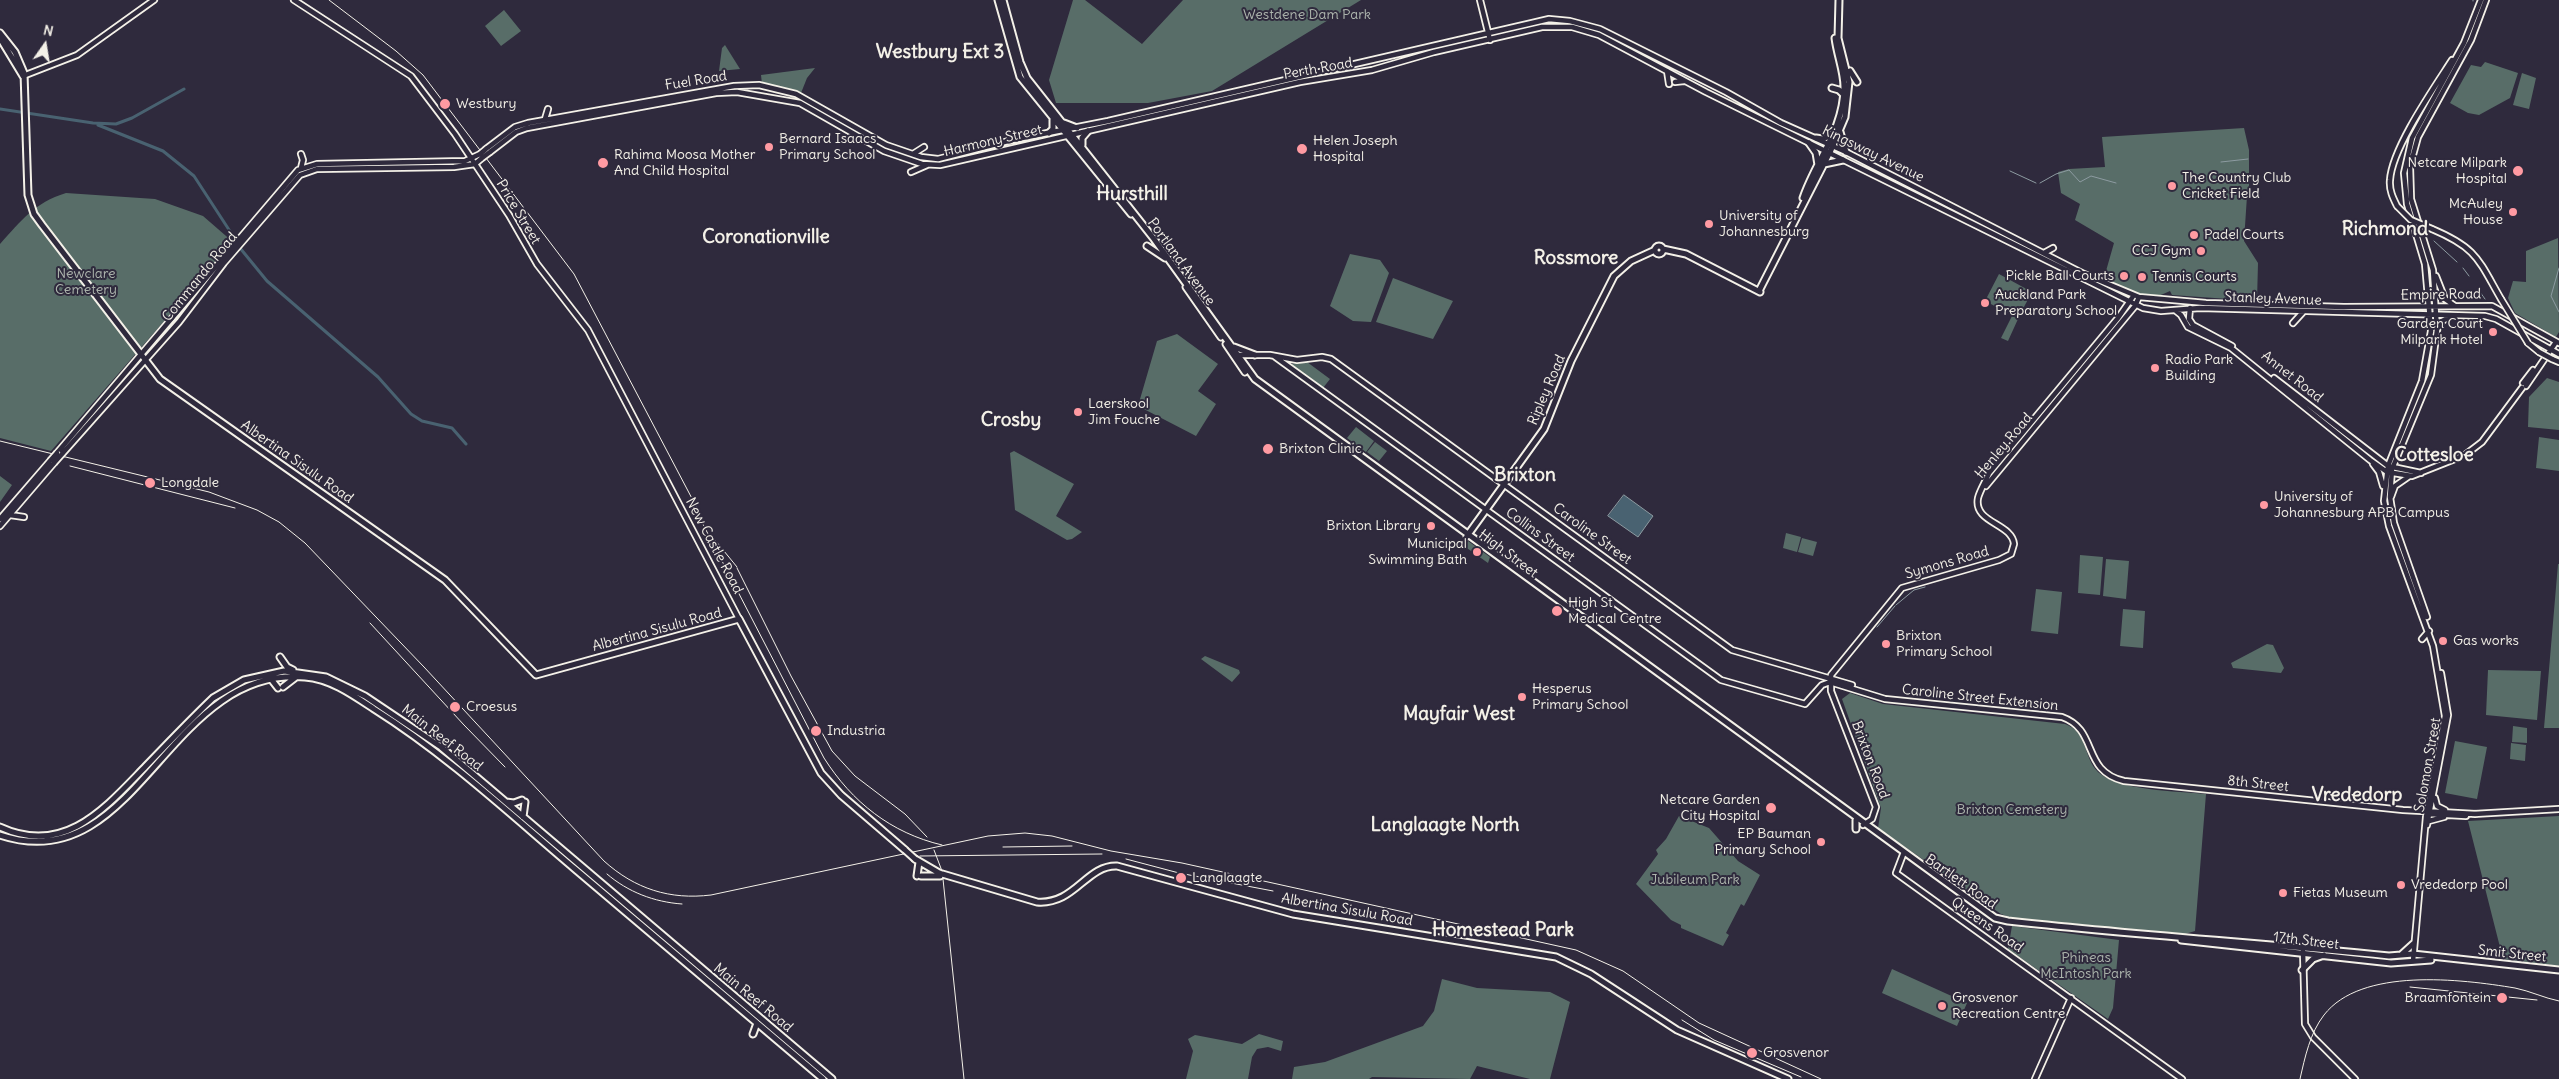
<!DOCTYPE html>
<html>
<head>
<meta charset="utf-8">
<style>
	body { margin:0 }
	#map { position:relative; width:2559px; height:1079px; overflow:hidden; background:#2f2a3d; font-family:Delius,sans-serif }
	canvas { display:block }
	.north { position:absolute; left:20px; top:20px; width:50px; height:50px; -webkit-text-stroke:4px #2f2a3d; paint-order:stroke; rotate:13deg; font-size:14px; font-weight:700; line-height:20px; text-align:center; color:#f4f1e8 }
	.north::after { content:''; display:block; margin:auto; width:18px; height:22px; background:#f4f1e8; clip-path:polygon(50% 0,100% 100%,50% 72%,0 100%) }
</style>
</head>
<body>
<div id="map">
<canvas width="2559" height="1079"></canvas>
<div class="north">N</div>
</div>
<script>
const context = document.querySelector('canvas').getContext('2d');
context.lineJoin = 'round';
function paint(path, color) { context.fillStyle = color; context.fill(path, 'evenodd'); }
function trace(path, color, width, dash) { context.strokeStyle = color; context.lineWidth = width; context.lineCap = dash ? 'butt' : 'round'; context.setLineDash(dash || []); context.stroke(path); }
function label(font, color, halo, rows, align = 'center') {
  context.font = font + ' Delius,sans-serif'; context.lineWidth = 4; context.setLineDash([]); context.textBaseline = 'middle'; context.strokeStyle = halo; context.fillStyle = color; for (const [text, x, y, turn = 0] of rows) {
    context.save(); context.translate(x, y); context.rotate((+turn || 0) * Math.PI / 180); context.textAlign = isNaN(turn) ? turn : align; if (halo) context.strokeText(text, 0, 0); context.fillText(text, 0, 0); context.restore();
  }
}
paint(new Path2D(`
	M1073,0H1085L1142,44L1183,0H1361L1212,91L1148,103H1056L1049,80Z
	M504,10L521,31L501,46L485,26Z
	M725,45L740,69L719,71L722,48Z
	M2485,62L2518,73L2510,98L2479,115L2468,113L2450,103L2471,65L2481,67Z
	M815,68L807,78L801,93L762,84L761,75Z
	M2522,73L2536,78L2529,109L2513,105Z
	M2244,128L2249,150V193L2247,196L2244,241L2258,263L2257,301L2172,295L2170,291L2161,295H2141L2104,278L2114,243L2075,220L2080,204L2061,193L2058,172L2069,169L2105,167L2102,137Z
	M66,193L155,199L203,216L233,242L51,451L0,438V244C22,220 34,203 66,193Z
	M2558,238L2559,332L2556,337L2515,313L2508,298L2513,281L2526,282V251Z
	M1350,254L1380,260L1389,273L1371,322L1353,321L1330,306Z
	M1999,274L2032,292L2018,318L1985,301Z
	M1393,278L1453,301L1433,339L1376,322Z
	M2012,316L2018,319L2008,341L2001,338Z
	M1177,334L1218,364L1198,391L1216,404L1196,436L1138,406L1157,341Z
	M1307,362L1330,379L1323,388L1290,364Z
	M2547,378L2559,382V430L2528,427L2529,397Z
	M1356,427L1374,441L1366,452L1347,438Z
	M2539,437L2559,440V471L2536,468Z
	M1375,442L1387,451L1379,461L1367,452Z
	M1014,451L1074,484L1056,516L1082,532L1072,539L1067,540L1015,510L1010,453Z
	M0,476L12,485L0,502Z
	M1786,533L1801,537L1797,552L1783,548Z
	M1802,538L1817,542L1813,556L1798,552Z
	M1468,541L1490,557L1488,563L1464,546Z
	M2080,555L2103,557L2100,595L2078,593Z
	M2106,559L2129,561L2126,599L2103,596Z
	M2558,564H2559V728H2544Z
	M2036,589L2062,592L2058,634L2031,631Z
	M2123,609L2145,611L2143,648L2120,646Z
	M2267,644L2273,645L2284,668L2281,673L2233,668L2231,663Z
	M1205,656L1239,670L1240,673L1232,682L1201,659Z
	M2488,670L2541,671L2537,720L2486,715Z
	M1850,693L1883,704L2065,724C2088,732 2083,757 2098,772C2118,791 2178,791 2206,794L2195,931L2185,934L2012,918L2001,914L1878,828L1881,808L1842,699Z
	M2513,726L2527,728V743L2512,742Z
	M2455,741L2487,747L2477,799L2445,793Z
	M2511,743L2526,745L2525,761L2510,759Z
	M1679,816L1709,828L1738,861L1760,875L1744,906L1741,904L1726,933L1729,935L1723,946L1681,928V925L1671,920L1636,884L1658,854L1656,850L1666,839Z
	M2559,816V966L2503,959L2468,821Z
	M2012,926L2119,940L2113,1008L2108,1019L2008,949Z
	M1892,969L1967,1003L1957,1026L1882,993Z
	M1442,979L1477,988L1550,992L1570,1002L1550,1079H1530L1477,1066L1470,1079L1372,1077L1369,1079H1292L1294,1067L1325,1062L1423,1026L1434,1011Z
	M1259,1034L1283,1041L1281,1051L1268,1047L1257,1049L1252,1057L1248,1079H1186L1193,1051L1188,1039L1195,1035L1242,1044Z`), '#586d68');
const water = new Path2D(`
	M1624,495L1653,516L1638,537L1608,516Z`);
paint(water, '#496271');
trace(water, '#8d9ba1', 1);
trace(new Path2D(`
	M2473,1V0
	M2221,162L2248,159
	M2010,171L2036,183
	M2040,183L2056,174L2069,170L2080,182L2091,176L2116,183
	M2434,241L2457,262
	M2463,268L2469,276
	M2559,268L2551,296L2559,312
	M2480,292L2485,299
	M1896,605L1914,590L1925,587
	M1877,627L1895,606`), '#8d9ba1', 1);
trace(new Path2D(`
	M0,109L93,123L116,124L132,118L184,89
	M98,125L163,151L194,176L235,239
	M240,248L267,281L378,377L411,414L422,421L452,428L466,444`), '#496271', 3);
const secondary = new Path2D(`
	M294,0L411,76L455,134L509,215L537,264L588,330L739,619
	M1480,0L1490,40
	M1667,71L1669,84
	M23,76L77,55L154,0
	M1675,82L1684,81
	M545,119L548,109
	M486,149L515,127L528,123L734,86L759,85L796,94L886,145L921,157L938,159L1012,140L1108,121L1532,23L1549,19L1570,21L1600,29L1726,92L1781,123L1846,152L2084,274L2139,297L2206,303L2344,307L2492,306L2559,343
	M490,152L516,132L527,128L716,93L737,92L800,103L884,151L922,164L940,165L1300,82L1372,70L1434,52L1542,27H1572L1599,35L1706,92L2143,308L2161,311L2200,308L2485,316L2496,319L2559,354
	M913,154L924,147
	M301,168L303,160L301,154
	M911,172L927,165
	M2397,206C2393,198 2389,190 2390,180C2392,148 2434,88 2452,60
	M2432,229C2477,248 2478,259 2501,299
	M2044,253L2053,248
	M2436,276L2445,299L2455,306
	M2190,308L2189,319L2193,325L2232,346
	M2176,311L2181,315L2188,327L2231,348L2370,460L2387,472L2412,476L2465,455L2482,442L2522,388
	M2293,323L2303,312
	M2438,328L2442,321L2450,317
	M2528,343L2539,352
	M1236,355H1270L1297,360L1322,357L1331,359L1732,650L1852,685
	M1274,356L1721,680L1805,704L1822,685L1830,682L1885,699L2062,717C2099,730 2081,771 2124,781L2403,810L2476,814
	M2552,359L2559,362
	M2274,378L2388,466L2421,473
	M2523,383L2533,370
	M2526,386L2556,342
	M57,453L298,170L317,164L465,161L480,154
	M62,454L179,322L224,263L300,175L317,169L454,167L475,164L482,158
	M2373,464L2379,472L2383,486
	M1986,486L2135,306L2139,297
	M2391,497L2395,486L2408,477
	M10,515L24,517
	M0,519L50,461
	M0,526L54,463
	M2427,617L2394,523L2390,497L2392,469L2431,375L2437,330L2433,270L2411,199L2410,166L2418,137L2471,40L2486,0
	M2422,639L2429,631
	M2435,798L2437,806L2445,810
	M2429,814L2466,816
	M2474,814L2559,809
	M2429,821L2444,817
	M1863,825L1872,819L1876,807L1831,691V675L1902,588L1999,560L2011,554L2014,544C2012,523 1973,523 1978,498C1980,490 1986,481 1989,473L2118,318L2134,295
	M2427,825L2448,715L2441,673
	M1904,852L1896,873L2182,1079
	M2303,951L2305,1024L2313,1037L2355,1079
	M2413,961L2426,817L2445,716L2433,646L2389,526L2384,501L2388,466L2422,381L2431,331L2425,264L2407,204L2404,173L2412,138L2464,43L2481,0
	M2035,1079L2071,998`);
const primary = new Path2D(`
	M998,0L1020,77L1131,214
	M1003,0L1020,62L1027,78L1154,239L1255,379L1995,918L2008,921C2135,935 2262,943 2389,956L2413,954L2559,970
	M0,33L15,52L24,73L28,195L34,214L42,225L160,379L445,580L536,675L739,619L821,773L841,795L905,850
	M0,38L23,76
	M1850,71L1857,82
	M1832,88L1839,90L1844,95
	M1064,123L1077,128
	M1840,132L1846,152
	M1049,133L1053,129V120
	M1816,138L1823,139L1834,133
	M1809,143L1816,153L1818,165
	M1082,145V138L1088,131
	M1824,164L1843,160
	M1803,198C1816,160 1844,129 1844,87C1844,71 1837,55 1835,38
	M1655 250a4 4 0 1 1 8 0a4 4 0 1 1-8 0Z
	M1147,246L1165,258
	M1663,249L1686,254L1760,292
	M1186,287L1221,337
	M1760,289L1831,150L1845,117L1849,82L1838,38L1839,0
	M1226,344L1245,372
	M1234,347L1255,355
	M1467,536L1544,429L1571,361L1614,276L1631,261L1655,250
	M280,657L287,667L293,670
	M271,679L278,688
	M283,687L296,677
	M506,802L514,803L522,800
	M523,817L525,802
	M0,827C65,857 106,807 146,766C168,743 190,720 213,698L244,680L284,671L326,677L365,696L441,747L832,1079
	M1856,829V820
	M0,835C138,881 166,666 305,677C331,679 353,695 374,709C447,755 510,814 575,869C658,939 740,1009 823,1079
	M915,859L939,873L1037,902C1075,905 1086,865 1117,866L1293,914L1556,957L1591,974L1677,1030L1788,1079
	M917,876L919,862
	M921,876H940
	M2181,940L2391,963L2431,960
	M2402,954L2413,944
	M2302,970L2313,959L2324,955
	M753,1034L757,1023`);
trace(secondary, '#f4f1e8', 8);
trace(primary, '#f4f1e8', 9);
trace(secondary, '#2f2a3d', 4.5);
trace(primary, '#2f2a3d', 5);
trace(new Path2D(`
	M329,0L396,51L423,75L574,274L697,508
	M0,441L209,492L257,510L279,522L305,543L424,667L604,861C635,889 670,900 711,895L988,836L1025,833L1052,836L1111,851L1182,863L1576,950L1623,971L1699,1023L1821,1079
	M70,466L235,508
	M692,503L824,758C852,802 891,833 942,845
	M715,540L737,567
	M737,568L791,676L832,751L855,776L905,814L927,837
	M370,623L464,725L505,767
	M1003,847L1072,846
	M934,850L942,871
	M920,856L1102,854
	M1126,859L1179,873L1273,891
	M607,874C628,892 654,902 682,904
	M943,879L964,1079
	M2410,987L2537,1000
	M1682,1020L1714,1040L1801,1077
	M2300,1079C2305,1057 2310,1033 2324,1015C2361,967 2461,979 2515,988C2530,991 2544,998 2559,1001`), '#f4f1e8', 1);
const secondaryBridge = new Path2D(`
	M480,154L486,149
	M482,158L490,152
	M2397,206L2411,220L2432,229
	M2501,299L2528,343
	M2539,352L2552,359
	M50,461L57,453
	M54,463L62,454`);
const primaryBridge = new Path2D(`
	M905,850L915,859`);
trace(secondaryBridge, '#f4f1e8', 8, []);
trace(primaryBridge, '#f4f1e8', 9, []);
trace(secondaryBridge, '#2f2a3d', 4.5);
trace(primaryBridge, '#2f2a3d', 5);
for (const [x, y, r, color] of [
	[445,104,6,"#ff9aa2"],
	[769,147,5,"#ff9aa2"],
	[1302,149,6,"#ff9aa2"],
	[603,163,6,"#ff9aa2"],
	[2518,171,6,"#ff9aa2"],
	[2172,186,5,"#ff9aa2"],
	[2513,212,5,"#ff9aa2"],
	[1709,224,5,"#ff9aa2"],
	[2194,235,5,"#ff9aa2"],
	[2201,251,5,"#ff9aa2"],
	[2124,276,5,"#ff9aa2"],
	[2142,277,5,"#ff9aa2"],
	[1985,303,5,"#ff9aa2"],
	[2493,332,5,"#ff9aa2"],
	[2155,368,5,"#ff9aa2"],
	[1078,412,5,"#ff9aa2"],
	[1268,449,6,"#ff9aa2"],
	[150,483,6,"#ff9aa2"],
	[2264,505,5,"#ff9aa2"],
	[1431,526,5,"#ff9aa2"],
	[1477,552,5,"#ff9aa2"],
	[1557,611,6,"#ff9aa2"],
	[2443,641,5,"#ff9aa2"],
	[1886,644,5,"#ff9aa2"],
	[1522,697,5,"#ff9aa2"],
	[455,707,6,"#ff9aa2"],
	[816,731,6,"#ff9aa2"],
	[1771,808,6,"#ff9aa2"],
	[1821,842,5,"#ff9aa2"],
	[1181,878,6,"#ff9aa2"],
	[2401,885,5,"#ff9aa2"],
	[2283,893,5,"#ff9aa2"],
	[2502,998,6,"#ff9aa2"],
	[1942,1006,5,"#ff9aa2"],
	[1752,1053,6,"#ff9aa2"]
]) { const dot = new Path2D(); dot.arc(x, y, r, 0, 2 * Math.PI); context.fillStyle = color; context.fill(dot); trace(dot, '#2f2a3d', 2); }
label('14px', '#aeb6ae', '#2f2a3d', [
	["Westdene Dam Park",1307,15],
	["Newclare",86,274],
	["Cemetery",86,290],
	["Brixton Cemetery",2012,810],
	["Jubileum Park",1695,880],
	["Phineas",2086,958],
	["McIntosh Park",2086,974]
]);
label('14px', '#f4f1e8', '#2f2a3d', [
	["Perth Road",1318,69,-10],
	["Fuel Road",696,81,-9],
	["Harmony Street",993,141,-13],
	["Kingsway Avenue",1873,154,26],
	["Price Street",518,212,59],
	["Portland Avenue",1181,262,54],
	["Commando Road",200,277,-51],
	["Empire Road",2441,295,-1],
	["Stanley Avenue",2273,299,2],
	["Annet Road",2292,377,38],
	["Ripley Road",1547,390,-67],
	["Henley Road",2004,446,-50],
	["Albertina Sisulu Road",297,462,35],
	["Caroline Street",1592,534,36],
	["Collins Street",1540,535,36],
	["New Castle Road",714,546,62],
	["High Street",1508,554,37],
	["Symons Road",1947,563,-16],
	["Albertina Sisulu Road",657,630,-15],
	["Caroline Street Extension",1980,698,6],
	["Main Reef Road",442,738,38],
	["Brixton Road",1870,760,69],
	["Solomon Street",2428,765,-80],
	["8th Street",2258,784,6],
	["Bartlett Road",1961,882,35],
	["Albertina Sisulu Road",1347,910,10],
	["Queens Road",1987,925,35],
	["17th Street",2306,941,7],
	["Smit Street",2512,954,6],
	["Main Reef Road",753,998,40]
]);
label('14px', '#f4f1e8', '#2f2a3d', [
	["Westbury",456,104],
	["Bernard Isaacs",779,139],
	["Primary School",779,155],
	["Helen Joseph",1313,141],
	["Hospital",1313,157],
	["Rahima Moosa Mother",614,155],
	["And Child Hospital",614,171],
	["Netcare Milpark",2507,163,"right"],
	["Hospital",2507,179,"right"],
	["The Country Club",2182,178],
	["Cricket Field",2182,194],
	["McAuley",2503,204,"right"],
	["House",2503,220,"right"],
	["University of",1719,216],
	["Johannesburg",1719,232],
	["Padel Courts",2204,235],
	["CCJ Gym",2191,251,"right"],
	["Pickle Ball Courts",2114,276,"right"],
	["Tennis Courts",2152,277],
	["Auckland Park",1995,295],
	["Preparatory School",1995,311],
	["Garden Court",2483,324,"right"],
	["Milpark Hotel",2483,340,"right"],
	["Radio Park",2165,360],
	["Building",2165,376],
	["Laerskool",1088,404],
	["Jim Fouche",1088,420],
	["Brixton Clinic",1279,449],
	["Longdale",161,483],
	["University of",2274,497],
	["Johannesburg APB Campus",2274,513],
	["Brixton Library",1421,526,"right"],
	["Municipal",1467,544,"right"],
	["Swimming Bath",1467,560,"right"],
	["High St",1568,603],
	["Medical Centre",1568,619],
	["Brixton",1896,636],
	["Primary School",1896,652],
	["Gas works",2453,641],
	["Hesperus",1532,689],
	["Primary School",1532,705],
	["Croesus",466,707],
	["Industria",827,731],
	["Netcare Garden",1760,800,"right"],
	["City Hospital",1760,816,"right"],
	["EP Bauman",1811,834,"right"],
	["Primary School",1811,850,"right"],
	["Langlaagte",1192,878],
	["Vrededorp Pool",2411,885],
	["Fietas Museum",2293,893],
	["Grosvenor",1952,998],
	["Recreation Centre",1952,1014],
	["Braamfontein",2491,998,"right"],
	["Grosvenor",1763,1053]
], 'left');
label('bold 19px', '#f4f1e8', '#2f2a3d', [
	["Westbury Ext 3",940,53],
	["Hursthill",1132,195],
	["Richmond",2385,230],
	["Coronationville",766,238],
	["Rossmore",1576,259],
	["Crosby",1011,421],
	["Cottesloe",2434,456],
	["Brixton",1525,476],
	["Mayfair West",1459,715],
	["Vrededorp",2357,796],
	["Langlaagte North",1445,826],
	["Homestead Park",1503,931]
]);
</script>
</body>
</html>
